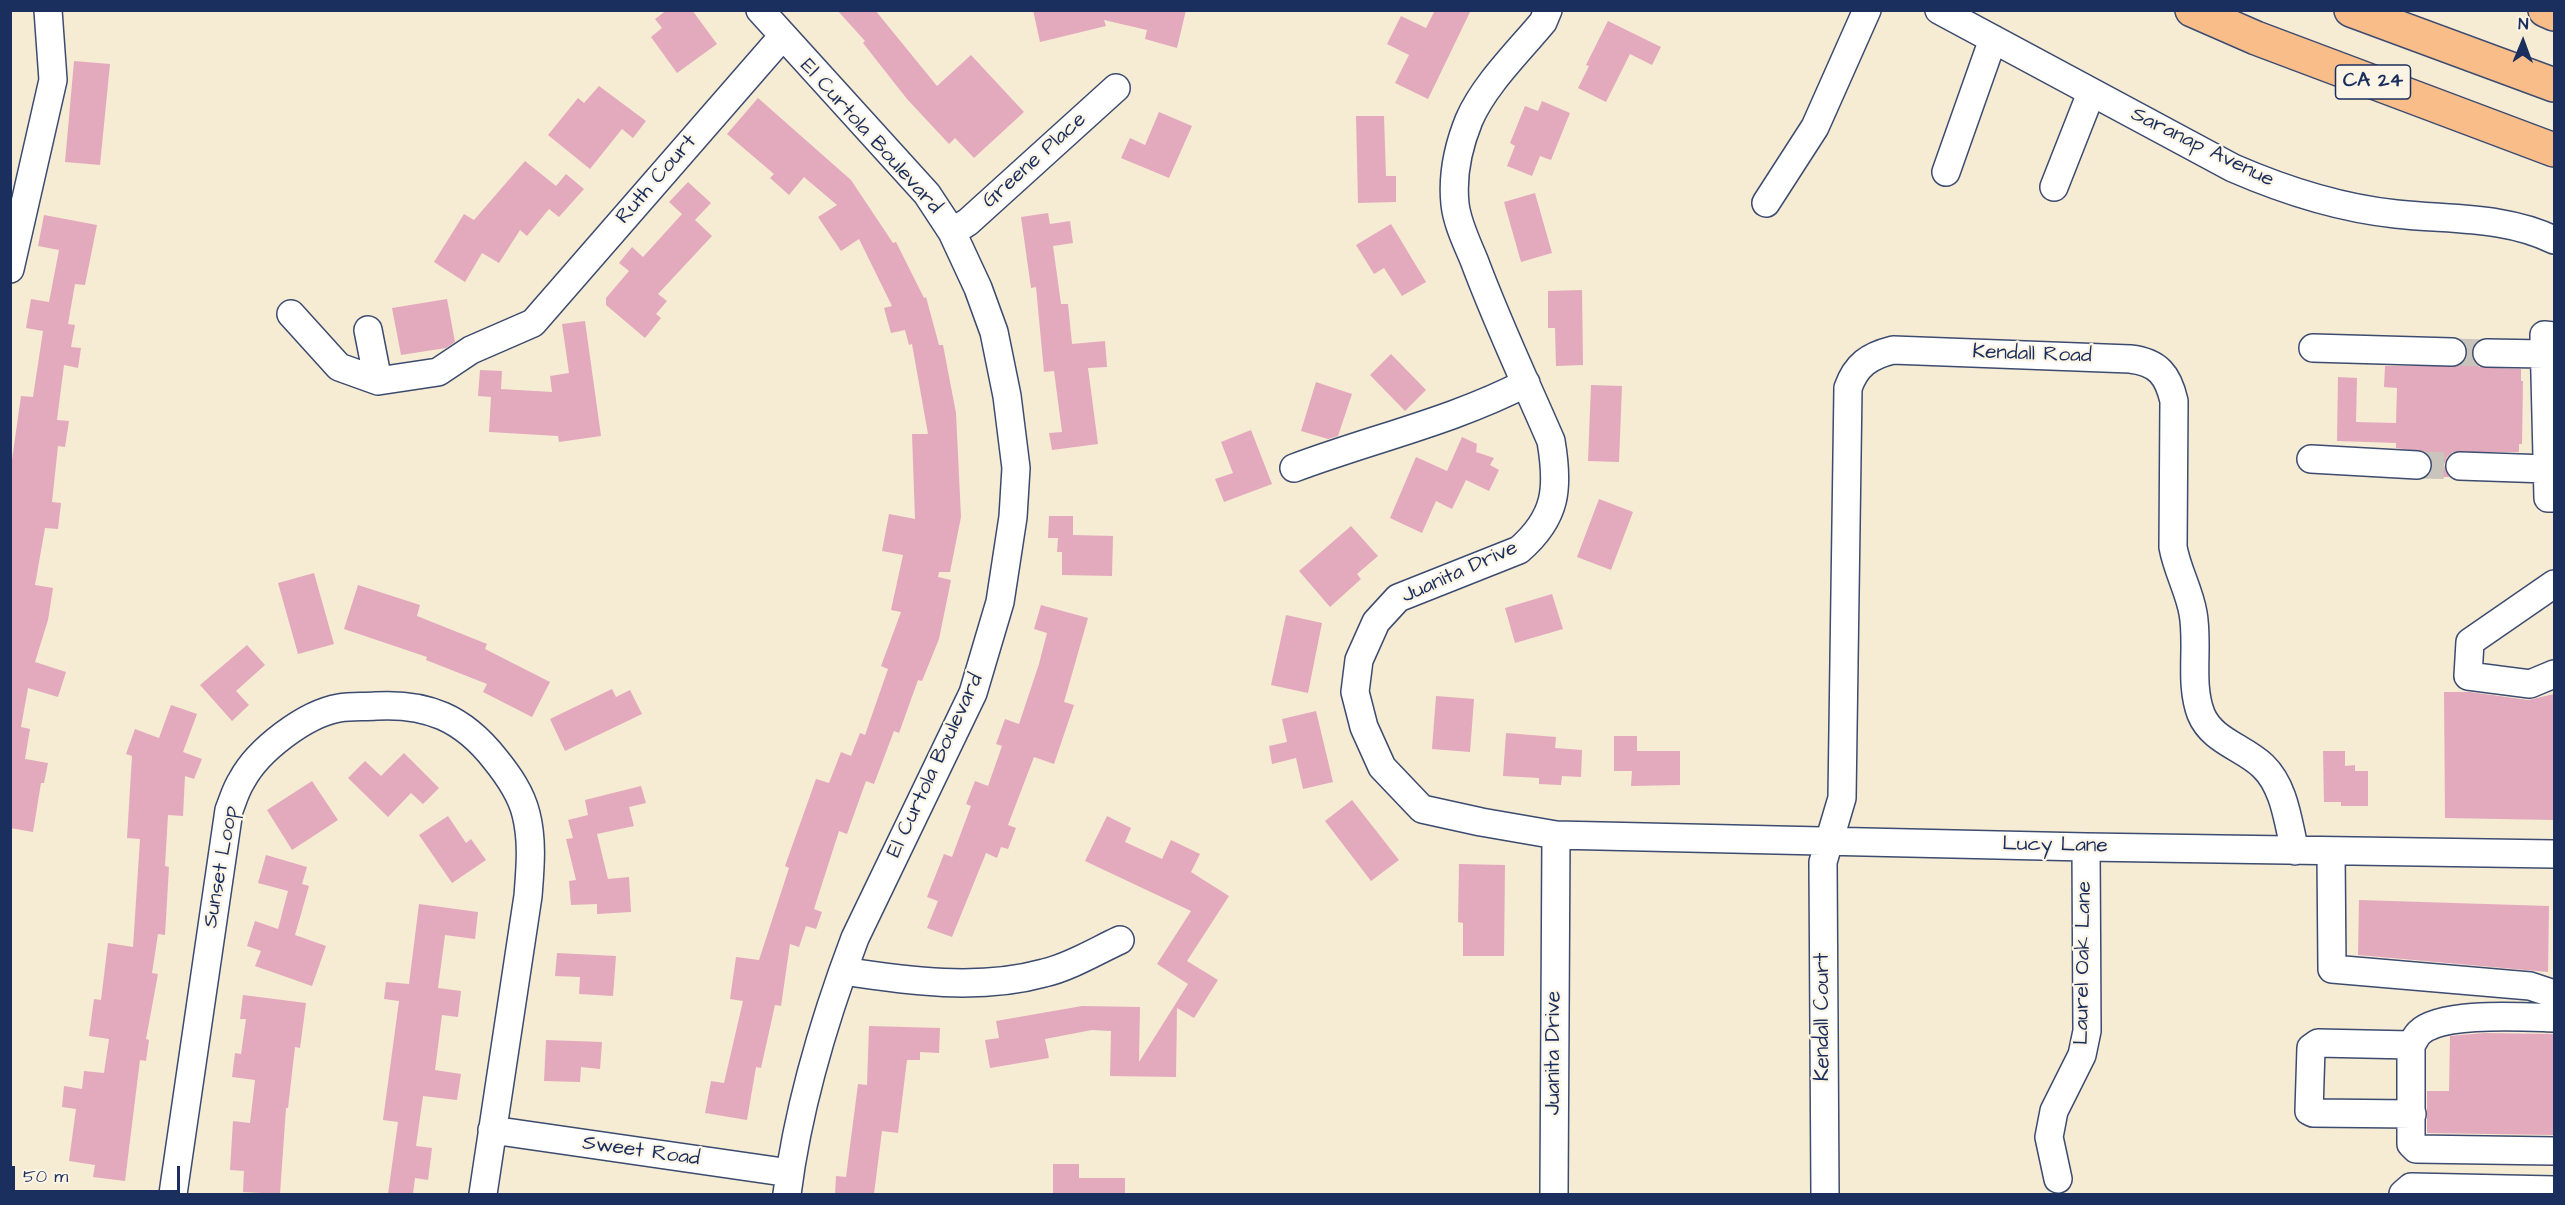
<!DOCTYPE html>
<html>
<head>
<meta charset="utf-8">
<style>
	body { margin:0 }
	#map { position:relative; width:2565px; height:1205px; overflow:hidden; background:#f6ebd3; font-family:"Architects Daughter",sans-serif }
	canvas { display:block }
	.frame { position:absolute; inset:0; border:12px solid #1b2f5e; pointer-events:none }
	.north { position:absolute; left:2493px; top:12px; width:60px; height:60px; -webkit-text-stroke:4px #fcf5e5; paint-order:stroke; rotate:1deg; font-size:16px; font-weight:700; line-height:24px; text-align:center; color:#1b2f5e }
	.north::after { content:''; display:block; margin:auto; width:21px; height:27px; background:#1b2f5e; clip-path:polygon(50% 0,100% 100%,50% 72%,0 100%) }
	.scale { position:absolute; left:12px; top:1166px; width:168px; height:27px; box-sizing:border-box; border:3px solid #1b2f5e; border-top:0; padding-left:8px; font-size:18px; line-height:21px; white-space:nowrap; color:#1b2f5e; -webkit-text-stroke:4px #fcf5e5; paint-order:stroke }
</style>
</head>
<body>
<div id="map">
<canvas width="2565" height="1205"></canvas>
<div class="frame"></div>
<div class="north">N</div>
<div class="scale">50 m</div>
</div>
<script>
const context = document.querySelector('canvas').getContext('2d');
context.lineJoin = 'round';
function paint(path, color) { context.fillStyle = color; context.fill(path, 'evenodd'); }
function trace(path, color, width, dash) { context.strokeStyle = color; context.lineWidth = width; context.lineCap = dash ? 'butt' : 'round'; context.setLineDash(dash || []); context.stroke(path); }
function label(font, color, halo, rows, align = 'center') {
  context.font = font + ' "Architects Daughter",sans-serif'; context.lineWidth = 4.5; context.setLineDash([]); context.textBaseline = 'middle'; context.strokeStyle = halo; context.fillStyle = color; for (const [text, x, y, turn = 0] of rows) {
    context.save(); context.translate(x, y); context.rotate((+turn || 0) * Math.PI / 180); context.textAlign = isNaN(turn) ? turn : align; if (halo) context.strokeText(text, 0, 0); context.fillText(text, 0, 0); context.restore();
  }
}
paint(new Path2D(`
	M667,10H692L717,44L677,73L651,37L662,28L655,19Z
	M837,10H875L937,86L971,55L1024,112L974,158L955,138L949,144L907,99L863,43L865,41Z
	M1033,10H1186L1177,48L1145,39L1147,30L1104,20L1106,26L1040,42Z
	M1435,10H1471L1428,99L1395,83L1409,55L1387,44L1401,16L1426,28Z
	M1608,21L1661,47L1652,65L1630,54L1606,102L1578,88L1589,66L1586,65Z
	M74,61L110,64L100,165L65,162Z
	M599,86L646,121L633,138L622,129L590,169L548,135L578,98L584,103Z
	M758,98L851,180L893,243L896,242L924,298L926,297L939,345H943L956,413L961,517L950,572H939L938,577L951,580L939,639L922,681L918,680L899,733L894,731L874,784L866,781L847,834L839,831L814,909L822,912L816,929L806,926L799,947L790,944L781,1006L775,1005L761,1068L756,1067L747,1120L705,1113L711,1081L724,1083L743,1001L730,999L736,957L759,960L789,868L785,866L816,779L829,783L841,752L851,756L860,733L865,735L888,669L881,666L901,612L891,610L903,555L882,551L889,514L915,519L912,434H928L912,344L909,345L905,330L891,333L884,308L892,306L859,239L841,251L818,217L837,205L804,177L789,195L770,178L774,174L727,134Z
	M1542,101L1570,113L1551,160L1540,156L1532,176L1507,166L1515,146L1510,143L1525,106L1538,111Z
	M1159,112L1192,126L1169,178L1121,158L1130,138L1145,145Z
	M1356,116H1384L1386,176H1396V202L1358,203Z
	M525,161L556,186L566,174L584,189L559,217L549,209L527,236L520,230L499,263L482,253L465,282L434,262L464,214L474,220Z
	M688,182L711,203L695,220L712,236L658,294L667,301L656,314L661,318L645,338L606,305V298L629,271L619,263L632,247L643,257L682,214L669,202Z
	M1535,193L1552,253L1521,262L1504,202Z
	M1048,213L1050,224L1070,221L1073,243L1053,246L1061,304H1068L1072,344L1105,341L1107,367L1088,368L1098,444L1052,450L1049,433L1062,432L1054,371L1044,372L1036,287L1031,288L1021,217Z
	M44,215L97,225L85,285L75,284L68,324L75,325L71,347L81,348L78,368L64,365L57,420L69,421L65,447L58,446L52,502L61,503L58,529L45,528L35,585L53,588L48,620L35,662L66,672L58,697L28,688L21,727L30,729L25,759L48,763L44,783H41L33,832L10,828V474L21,396L33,397L43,331L26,328L31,299L49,302L59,250L38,246Z
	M1391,224L1426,282L1402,296L1384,268L1374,274L1356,245Z
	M1582,290L1583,365L1556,366L1555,328H1548V291Z
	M447,299L455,342L446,348L401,355L392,308Z
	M585,321L601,436L559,442L558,436L489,432L491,397L478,396L480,370L502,371L501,389L552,392L550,376L569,373L562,324Z
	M2466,346H2473V360L2479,367L2521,369V381H2523L2522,444H2519V452H2453L2447,457L2444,465L2449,477H2427L2433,465L2431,457L2425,452L2396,448V443L2337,441L2338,377L2357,378L2356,422L2396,423L2397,388L2384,387L2385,366H2459L2466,360Z
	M1391,354L1426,390L1405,411L1370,375Z
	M1316,382L1352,394L1338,436L1328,439L1301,431Z
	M1591,385L1622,386L1619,462L1588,461Z
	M1251,430L1272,484L1224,502L1215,479L1233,473L1221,442Z
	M1462,437L1477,444L1476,452L1494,458L1490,465L1499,470L1489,491L1466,480L1452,509L1436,501L1422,533L1390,518L1416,457L1447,471Z
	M1599,499L1633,512L1611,570L1577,557Z
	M1049,516H1073V535L1113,536L1112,576L1062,575V552H1057L1058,538H1048Z
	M1351,526L1378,556L1357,574L1361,579L1330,607L1299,571Z
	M314,573L334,644L298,654L278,583Z
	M358,585L420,605L417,616L487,644L485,649L550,682L532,717L483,692L487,684L426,660L427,657L344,629Z
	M1552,594L1563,629L1515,643L1505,608Z
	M1041,605L1088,618L1064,702L1074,705L1054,764L1034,757L1008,825L1016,828L1008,849L1001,847L997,858L986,853L952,937L927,928L938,901L927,897L944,854L952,857L971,806L966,804L975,781L988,786L1002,746L996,744L1005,719L1019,724L1039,664L1047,633L1034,629Z
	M1286,615L1322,623L1308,693L1271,685Z
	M247,645L265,665L236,691L249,705L232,721L200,685Z
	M612,689L616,697L630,690L642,714L565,751L550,719Z
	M2444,692H2470L2528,700L2554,694V820L2445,818Z
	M1436,696L1474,699L1470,752L1432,749Z
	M171,705L197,714L183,752L202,759L194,779L185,776L183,816L168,815L165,866L169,867L165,935L158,934L152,973L158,974L146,1039L149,1040L146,1061L140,1060L125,1181L93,1177L95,1165L69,1161L76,1109L62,1107L64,1086L82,1089L84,1071L104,1073L109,1039L89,1036L94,999L101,1000L108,943L133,947L140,839L127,838L132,756L126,754L135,729L159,738Z
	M1316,711L1333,782L1303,789L1296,758L1272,764L1269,746L1287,742L1282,719Z
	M1506,733L1556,737L1555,748L1582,750L1581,777L1562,776L1561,785L1539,784V778L1503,776Z
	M1614,736H1637V751H1680V785L1631,786L1632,771H1614Z
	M2323,751H2345V766L2355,765V771H2368V806H2341V802H2324Z
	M404,753L439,788L423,804L411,793L388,817L348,778L365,761L381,776Z
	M312,781L338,820L292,850L267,810Z
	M641,786L646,803L629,807L634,826L597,834L608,879L629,877L631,912L597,914V904L571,905L569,881L576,880L566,839L573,838L568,820L588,815L585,800Z
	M1352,800L1399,860L1371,881L1325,821Z
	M448,816L466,843L471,839L486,860L452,883L419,835Z
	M1107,816L1131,828L1125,842L1162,859L1171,840L1200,854L1191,872L1229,896L1187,961L1218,980L1194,1018L1177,1008L1176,1077L1110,1076L1111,1031L1092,1030L1045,1039L1049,1058L990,1068L985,1040L999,1038L996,1021L1082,1006L1140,1007L1139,1062L1188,984L1157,964L1191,911L1085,861Z
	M266,855L307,867L302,884L309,886L295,935L326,946L312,986L255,966L261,951L247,946L255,921L278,929L288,891L258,883Z
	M1459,864L1505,865L1504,956H1463V923L1458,922Z
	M2359,900L2549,906L2548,972L2358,955Z
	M419,904L478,912L475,939L445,935L438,988L461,991L458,1017L442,1015L435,1070L461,1074L457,1100L423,1096L416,1146L432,1148L428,1180L415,1178L413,1194H388L398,1122L383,1120L399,1001L384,999L386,982L409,984Z
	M557,953L616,956L613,996L579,994L580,977L555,976Z
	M243,995L306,1003L300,1048L295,1047L288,1108H286L280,1194L243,1192L244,1171L230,1170L233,1121L250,1123L255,1080L232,1077L235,1053L241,1054L246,1019H240Z
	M869,1026L940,1028L939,1053L920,1052V1060H907L898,1133L882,1131L874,1194H835L836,1176L846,1177L858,1084L867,1085Z
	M2484,1033L2554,1034L2553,1135L2427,1133V1091H2449L2450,1036Z
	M546,1040L602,1042L600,1069L581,1067L580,1082L544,1081Z
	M1053,1164H1079V1178H1125V1194H1053Z`), '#e3aabe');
trace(new Path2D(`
	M2452,352L2487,353
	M2417,465L2460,466`), '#cac5bc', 27, [27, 14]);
const minor = new Path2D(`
	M760,10L927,194L952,232L978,288L994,332L1007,396L1016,468L1013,517L1000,602L973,693L855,938C824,1020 798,1107 787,1194
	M1548,10L1543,22C1519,51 1484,85 1469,120C1458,147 1452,175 1455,204C1457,223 1467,243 1474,260C1497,322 1525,381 1551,441C1559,488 1557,517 1519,550L1398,598L1376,622L1359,660L1355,692L1364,727L1382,767L1422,809L1481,822L1556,835L2086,847L2554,854
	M1939,10L2233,168C2286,191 2339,208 2396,214C2450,220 2505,216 2554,240
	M1946,172L1993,39
	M2054,187L2091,93
	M1766,203L1815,127L1867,10
	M952,232L968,222L1116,88
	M10,269L53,80L48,10
	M291,314L339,367L378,381
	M368,330L378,381L438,372L471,350L533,323L782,37
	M2554,336L2544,335L2548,498H2554
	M2313,348L2452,352
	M2487,353L2544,354
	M2311,459L2417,465
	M2460,466L2547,469
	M1294,468C1371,439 1453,421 1526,383
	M2554,584L2470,642L2468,676L2530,684L2554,674
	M2331,852L2332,969L2530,986L2554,994
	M843,971C908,981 979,991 1044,973C1070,967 1096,951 1120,940
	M2411,1045C2414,1041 2416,1036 2419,1033C2441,1011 2524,1017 2554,1018
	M2412,1114L2313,1113L2309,1111L2311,1048L2318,1043L2411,1045V1144L2416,1149L2554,1151
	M492,1130L790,1173
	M2058,1179L2049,1137L2054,1111L2082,1055L2087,1031L2086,847
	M173,1194L229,810C233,800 236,789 242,780C258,750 305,714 339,708C351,706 364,707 376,706C427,703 463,718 495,759C508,775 521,793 526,814C533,841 530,870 528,896L483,1194
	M1554,1194L1556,835
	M1825,1194L1823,862L1842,798L1848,388C1856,365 1869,356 1893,350L2130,359C2158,362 2168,375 2174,401L2173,547C2177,570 2189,590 2193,613C2199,645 2189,683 2201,714C2212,741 2243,747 2263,766C2285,787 2288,823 2295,851
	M2403,1194L2411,1187L2554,1190`);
const highway = new Path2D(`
	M2192,10L2256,38L2554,150
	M2351,10L2554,85
	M2545,10L2554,14`);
trace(minor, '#3c4b70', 30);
trace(highway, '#3c4b70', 36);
trace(minor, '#fff', 27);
trace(highway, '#f8bd89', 33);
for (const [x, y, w] of [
	[2373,82,75]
]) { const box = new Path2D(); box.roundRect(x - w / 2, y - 17, w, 34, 4.5); context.fillStyle = '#fcf5e5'; context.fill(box); trace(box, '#1b2f5e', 1.5); }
label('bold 20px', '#1b2f5e', null, [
	["CA 24",2373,82]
]);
label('21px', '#1b2f5e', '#fcf5e5', [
	["El Curtola Boulevard",870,137,48],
	["Saranap Avenue",2202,148,26],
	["Greene Place",1035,161,-42],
	["Ruth Court",657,180,-49],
	["Kendall Road",2032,355,2],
	["Juanita Drive",1460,573,-24],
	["El Curtola Boulevard",936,766,-65],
	["Lucy Lane",2055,846,1],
	["Sunset Loop",222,867,-80],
	["Laurel Oak Lane",2084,963,-89],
	["Kendall Court",1824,1017,-90],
	["Juanita Drive",1555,1053,-90],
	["Sweet Road",641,1152,8]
]);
</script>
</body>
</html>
